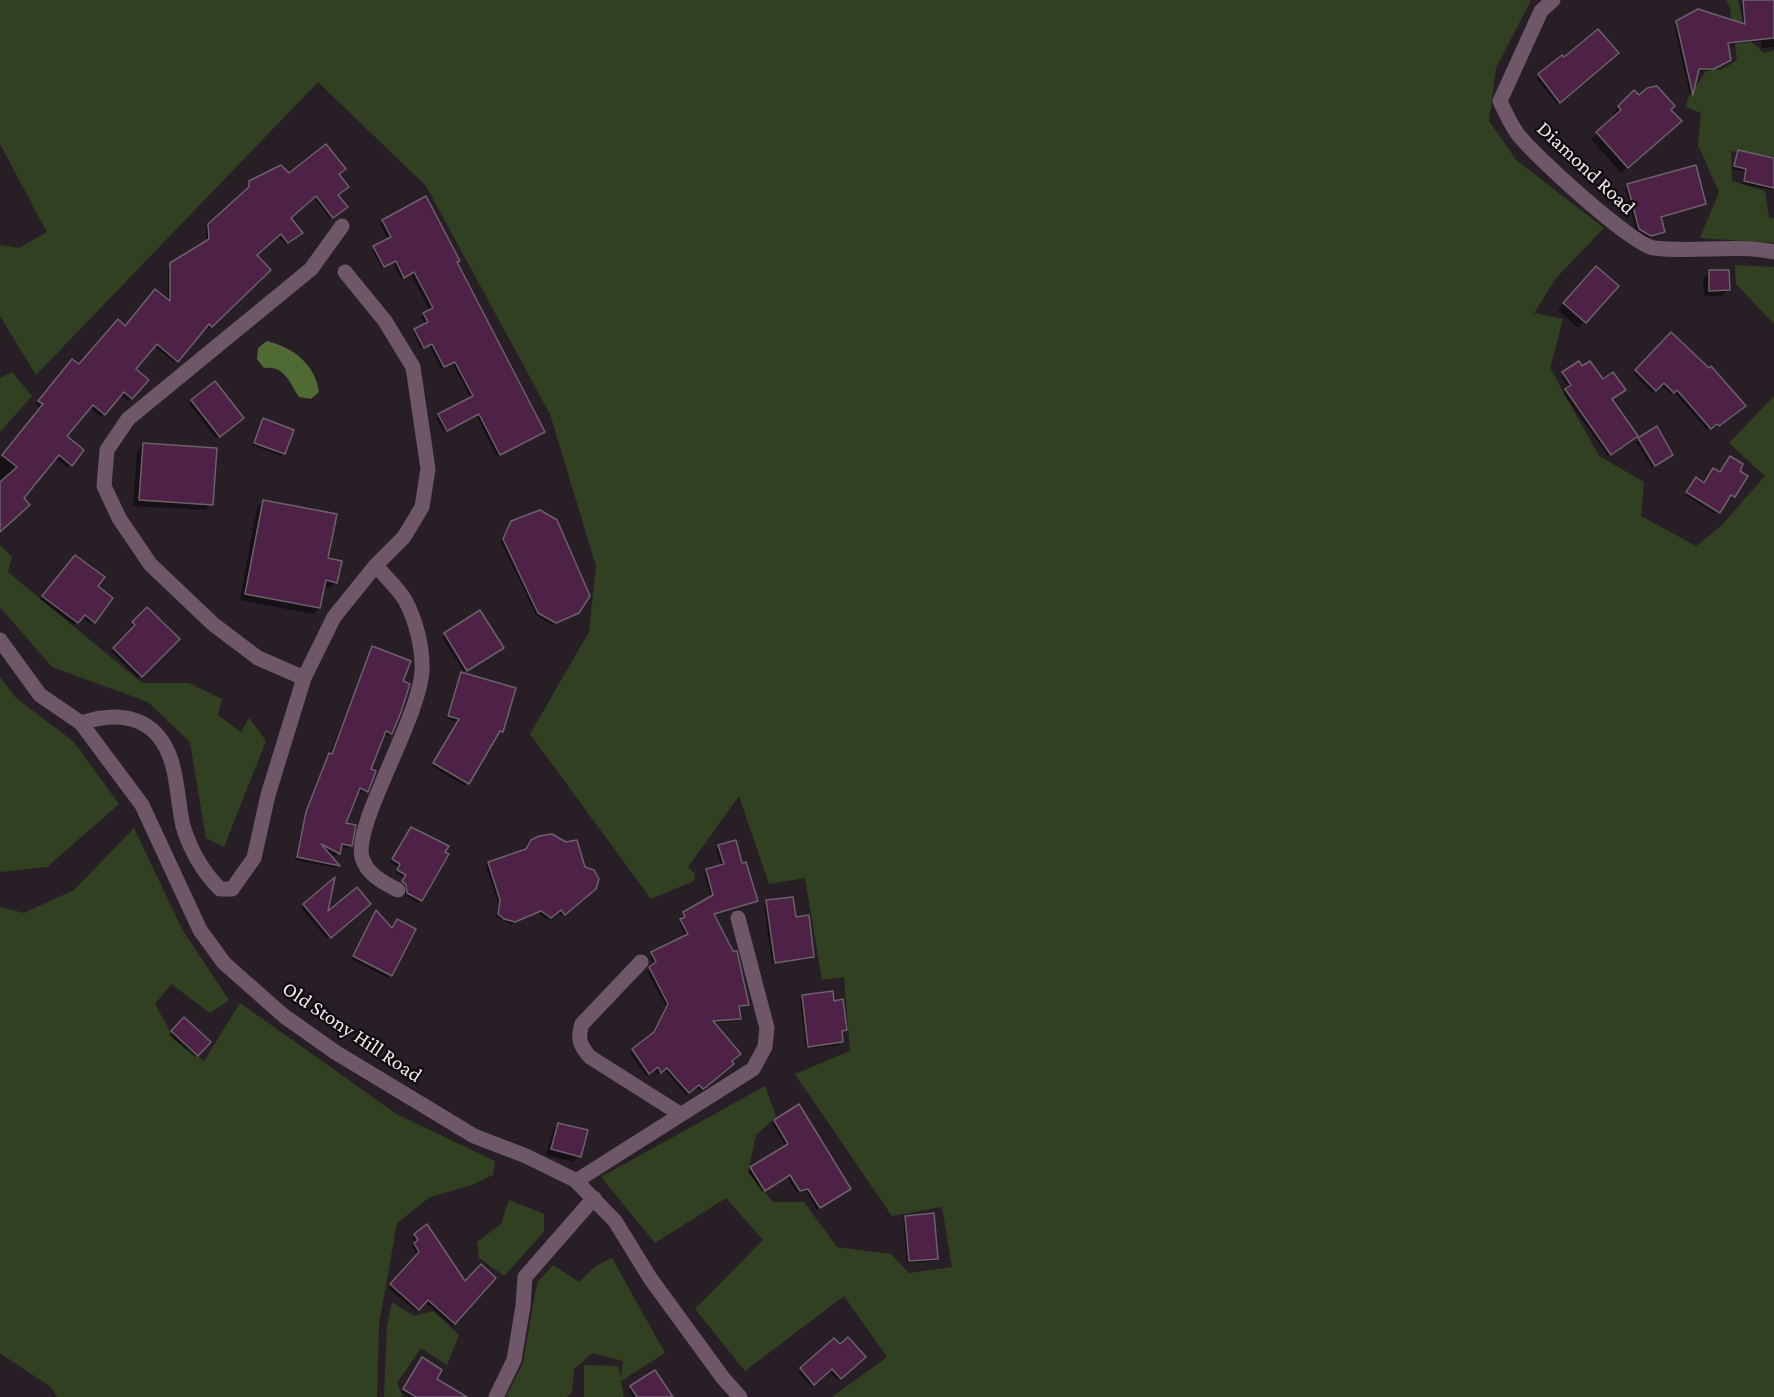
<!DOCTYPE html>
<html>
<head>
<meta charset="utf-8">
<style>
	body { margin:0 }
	canvas { display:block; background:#281f26 }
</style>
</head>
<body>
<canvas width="1774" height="1397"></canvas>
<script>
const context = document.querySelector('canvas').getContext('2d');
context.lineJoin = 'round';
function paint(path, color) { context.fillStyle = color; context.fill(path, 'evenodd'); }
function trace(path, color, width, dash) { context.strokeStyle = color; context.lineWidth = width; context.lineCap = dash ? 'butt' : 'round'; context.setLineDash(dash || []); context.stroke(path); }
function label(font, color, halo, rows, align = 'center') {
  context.font = font + ' "Crimson Pro",serif'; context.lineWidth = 4.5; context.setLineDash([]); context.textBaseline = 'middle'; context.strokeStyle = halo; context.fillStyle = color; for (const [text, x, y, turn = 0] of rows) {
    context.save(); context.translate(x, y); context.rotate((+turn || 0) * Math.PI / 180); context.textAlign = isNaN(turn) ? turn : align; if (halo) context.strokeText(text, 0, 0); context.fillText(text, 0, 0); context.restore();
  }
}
paint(new Path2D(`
	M0,0H1531L1496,68L1489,121L1516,160L1604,228L1556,278L1534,313L1563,319L1550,368L1599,456L1644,482L1641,516L1696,546L1721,526L1765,476L1729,443L1774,396V1397H832L887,1357L844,1296L745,1371L695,1309L763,1240L726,1198L655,1243L601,1177L765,1086L776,1117L756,1135L748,1172L773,1202H804L837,1247L891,1254L909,1273L952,1267L942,1207L892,1216L795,1074L850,1051L844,977L822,980L805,878L769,884L739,796L688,867L695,874L694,881L651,899L530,734L589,632L596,566L550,414L426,186L318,82L36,375L0,316V245L19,248L47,232L0,144Z
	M1726,0H1738L1746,37L1764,53L1774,50V156L1731,151L1732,181L1765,191L1769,218H1774V243L1700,238L1719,192L1698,145L1701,113L1686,107C1688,90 1701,85 1706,69L1721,70L1737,60L1730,7Z
	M1735,265L1774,267V324L1736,284Z
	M12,372L32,396L0,432V378Z
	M0,545L12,557L8,572L142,683H189L222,699L218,715L241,732L249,718L266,741L224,847L206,838L190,742L148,702L52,667L0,607Z
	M0,677L16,698L73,741L119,804L47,867L0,872Z
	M134,828L182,929L229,1000L210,1013L171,984L155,1004L174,1039L204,1061L240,1003L398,1115L495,1161L493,1175L472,1185L430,1197L397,1223L379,1324L377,1397H57L51,1387L0,1353V907L24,913L74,890Z
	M509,1200L544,1214V1232L504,1276L479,1258L477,1242L501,1224Z
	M612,1258L665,1353L621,1381L624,1397H584V1365L618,1366L621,1378L623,1361L592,1353L574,1369L572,1392L567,1397H506L523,1363L537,1283L553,1265L579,1282L596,1266Z
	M392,1302L414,1316L433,1311L459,1335L447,1365L421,1348L397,1383L403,1397H384L387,1326Z`), '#314020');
paint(new Path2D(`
	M267,341C294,348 315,364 319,392L311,399L299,397C289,381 284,365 264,368L257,359L258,348Z`), '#506a33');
paint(new Path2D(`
	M1743,0H1774V47L1761,48V41L1727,45L1730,60L1710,71H1697L1690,95L1674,25L1677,22L1743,25L1741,2Z
	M1617,53L1557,104L1536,78L1562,57L1564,59Z
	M1634,92L1639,98L1670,110L1673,127L1621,173L1591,139L1616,117L1613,113Z
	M1738,152L1774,160V190L1742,184L1745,171L1732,169Z
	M1695,167L1705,204L1660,218L1664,231L1661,234L1647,238L1636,231L1625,188Z
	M337,174V196L343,210L330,219L313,197L289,218L298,235L285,244L277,235L256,255L269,270L209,329L206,326L175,363L154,346L134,369L147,380L128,401L120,394L101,417L89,407L65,436L82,450L68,468L55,457L22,499L28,505L0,533V459L41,408L36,404L70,364L79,366L125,328L168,301V268L206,242V228L247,191L249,182L288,175Z
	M383,221L455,263L541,434L497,457L476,415L444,432L436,418L471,399L452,363L441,369L429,345L421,349L413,333L426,325L421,317L430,311L411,274L401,279L393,262L382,268L372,250L388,240L380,224Z
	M1710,272L1728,290L1722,296H1704L1703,278Z
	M1590,274L1616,286L1578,328L1558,310Z
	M1671,334L1741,409L1716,428L1713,425L1707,430L1674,392L1671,394L1661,385L1653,393L1633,373Z
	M1563,374L1610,400L1633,438L1608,456L1563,393L1569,388L1561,376Z
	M215,383L240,420L216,438L189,404Z
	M264,420L283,453L281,456L252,445Z
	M1657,428L1668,458L1652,468L1636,442Z
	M143,445L211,504L205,510L133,506L137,451Z
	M1719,474L1734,496L1731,499L1728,497L1716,514L1685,495L1693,482L1704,484Z
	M264,501L327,559L336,582L330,588L323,587L319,608L313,614L240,600L257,507Z
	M512,523L578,612L575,615L552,625L536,615L501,542Z
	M73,559L95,586L94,622L91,624L81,617L74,625L40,599Z
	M147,609L177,639L138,678L111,651L134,629L131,625Z
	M480,612L499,650L464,672L442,637Z
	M373,648L401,682L391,733L388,736L383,734L369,770L367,791L364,793L357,791L344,824L351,846L348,848L340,847L336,856L324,850L338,866L336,868L295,860L304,816Z
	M462,673L502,731L497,733L465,786L432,766L457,722L446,718Z
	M411,829L421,900L418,903L405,895L401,885L405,878L395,873L398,867L390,862Z
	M719,847L741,864L756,901L713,915L747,1004L738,1007L739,1018L736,1021L712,1023L730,1061V1066L700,1091L696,1086L686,1095L664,1069L658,1074L654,1069L646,1076L630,1053L652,1035L666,1007L647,971L654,965L650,956L686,937L679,923L683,919L681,916L711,898L704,873L721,866L716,849Z
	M489,863L584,868L596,886L562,916L558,911L547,920L538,913L511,924L496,917L498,903L486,866Z
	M333,881L326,915L369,904L327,939L301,908Z
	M767,902L795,919L813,957L810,959L772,964L764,905Z
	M374,914L391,930L397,921L391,975L388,978L351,959Z
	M802,997L833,1002L845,1030L840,1032L841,1042L839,1045L806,1049L800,1000Z
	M184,1019L209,1042L195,1057L169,1035Z
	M798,1106L847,1192L817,1210L806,1191L797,1193L787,1177L762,1192L748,1171L786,1147L772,1124Z
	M559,1124L579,1156L573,1162L546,1155L553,1130Z
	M906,1217L936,1258L934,1261L907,1263L903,1220Z
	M415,1235L465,1283L494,1278L452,1326L425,1302L416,1311L388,1288L417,1255L412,1247L416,1243L412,1237Z
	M834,1340L840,1346L864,1357L838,1380L829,1371L811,1386L798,1372Z
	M419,1362L435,1380L458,1397H409L401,1392Z
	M631,1388L670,1397H633L629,1390Z`), '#0007');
const building = new Path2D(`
	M1743,0H1774V38L1728,43L1731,60L1714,69H1699L1693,95L1676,21L1698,9L1745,24Z
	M1598,29L1619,53L1560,103L1538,74L1562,55L1564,57Z
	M1657,86L1675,106L1671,110L1682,121L1628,168L1596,132L1621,110L1618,106L1634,90L1639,95L1647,88Z
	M326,144L346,169L339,174L349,187L338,195L348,207L333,218L316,196L291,218L303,233L288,243L281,234L257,255L271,270L212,327L209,324L178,362L157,344L136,369L149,380L132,399L124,392L105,415L93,405L67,436L84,450L72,466L59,455L24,498L30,505L0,532V482L17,467L2,455L43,404L38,401L72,359L79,364L118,319L125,326L155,289L170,301V263L209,239L208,224L249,187V181L281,165L289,173Z
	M1738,150L1774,158V188L1744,181L1746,169L1734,166Z
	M1696,165L1706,204L1661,217L1665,232L1651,236L1639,229L1627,184Z
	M426,196L460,261L457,262L545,432L500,455L479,414L447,431L438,414L473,396L455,362L444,367L432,344L424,348L414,329L428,322L423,313L433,308L414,272L404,278L396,261L384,267L373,246L391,237L382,220Z
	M1596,266L1619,286L1586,323L1563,303Z
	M1709,270H1729L1730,290L1709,291Z
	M1671,332L1709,368L1711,366L1746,406L1719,426L1717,424L1711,429L1677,390L1674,393L1664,383L1656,391L1635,370Z
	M1579,361L1582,366L1590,361L1603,379L1613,372L1626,390L1612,399L1638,436L1611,455L1565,389L1571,385L1562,372Z
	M215,381L244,418L220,437L191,400Z
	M263,418L294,430L285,454L254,443Z
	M1657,426L1673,455L1655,466L1638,438Z
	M143,443L217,448L213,505L139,500Z
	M1730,456L1743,464L1740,471L1748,476L1735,497L1731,495L1720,513L1686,492L1696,477L1704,483L1713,468L1720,472Z
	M263,500L337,514L328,558L342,561L337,583L326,580L320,608L245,594Z
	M540,510L557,520L590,596L579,613L556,623L538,613L503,539L511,521Z
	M75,555L105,577L98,586L113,598L95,623L85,615L78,623L42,596Z
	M147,607L180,639L142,677L113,648L135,625L132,622Z
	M480,610L504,648L467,671L444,633Z
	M372,646L411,661L403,681L410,684L401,712L392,734L386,731L371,769L376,771L368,792L360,788L346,823L356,825L352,846L342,844L340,854L321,844L340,866L297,857L306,812L329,753L332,754Z
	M461,672L516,688L503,732L500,731L469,784L433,763L459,719L448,716Z
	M411,827L449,846L445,852L449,854L422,901L407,893L406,885L402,881L406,875L397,870L400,864L392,859Z
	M552,834L566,842L577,840L585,867L594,870L599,879L596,889L565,915L561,910L551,918L541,911L515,922L504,919L498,914L500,900L488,862L526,849L531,840L539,836Z
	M736,840L742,863L746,862L758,901L714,914L733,951H737L749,1005L739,1006L741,1019L713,1021L741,1054L732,1061L734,1064L706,1087L703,1089L699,1085L689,1093L667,1068L661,1073L658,1067L649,1074L632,1049L654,1032L668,1004L649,967L656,962L651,952L688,934L680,919L685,917L683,912L713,895L706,869L724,864L718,845Z
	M335,877L328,911L357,887L371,904L331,938L303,904Z
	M793,897L796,917L809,915L814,957L775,963L766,900Z
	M376,910L392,928L397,919L416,929L392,976L353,956Z
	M833,991L834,1001L843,999L847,1030L842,1031L843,1042L808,1047L802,995Z
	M184,1017L211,1042L198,1056L171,1031Z
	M799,1104L851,1189L820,1208L808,1189L800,1191L790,1175L765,1191L750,1167L788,1144L774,1120Z
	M558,1123L588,1130L581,1157L551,1149Z
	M934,1213L938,1259L909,1261L905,1216Z
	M427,1224L465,1281L481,1264L496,1278L455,1324L428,1300L419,1310L390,1284L419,1252L414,1243L418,1240L414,1234Z
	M848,1337L866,1357L841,1379L832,1369L814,1385L800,1368L834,1338L840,1344Z
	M422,1357L442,1370L437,1379L467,1397H416L403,1389Z
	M655,1370L673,1397H637L630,1386Z`);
paint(building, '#4e2247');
trace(building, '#6c616a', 1.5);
trace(new Path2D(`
	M1553,0L1541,11L1500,101C1505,112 1510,123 1517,133C1533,155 1631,244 1654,248C1694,253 1733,244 1774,252
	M376,565C385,577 398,588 405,600C416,620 423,649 422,671C419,719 353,825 362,857C366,874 384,883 398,890
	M304,678L258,658L213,624L150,564L119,518L104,486L107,450L128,419L311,269L342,226
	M81,723C126,708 163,720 174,771C178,789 179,808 183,826C190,849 203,872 220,889H232L254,858L268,795L304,678L334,617L376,565L404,537L422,507L428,469L413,367L385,321L345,272
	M641,962L582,1024C577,1038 580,1046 590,1057L680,1114
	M576,1181L753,1069L765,1047L767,1028L738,918
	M496,1397L514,1360L523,1306L525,1277L594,1198`), '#6d5768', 15);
trace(new Path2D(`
	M0,640L40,695L81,723L142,805L200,930L224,963L284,1016L335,1052L474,1136L526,1156L575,1180L615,1221L650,1278L723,1378L740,1397`), '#6d5768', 15);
label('21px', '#ece5ea', '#0e0a0e', [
	["Diamond Road",1586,168,43],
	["Old Stony Hill Road",352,1032,34]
]);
</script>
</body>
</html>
